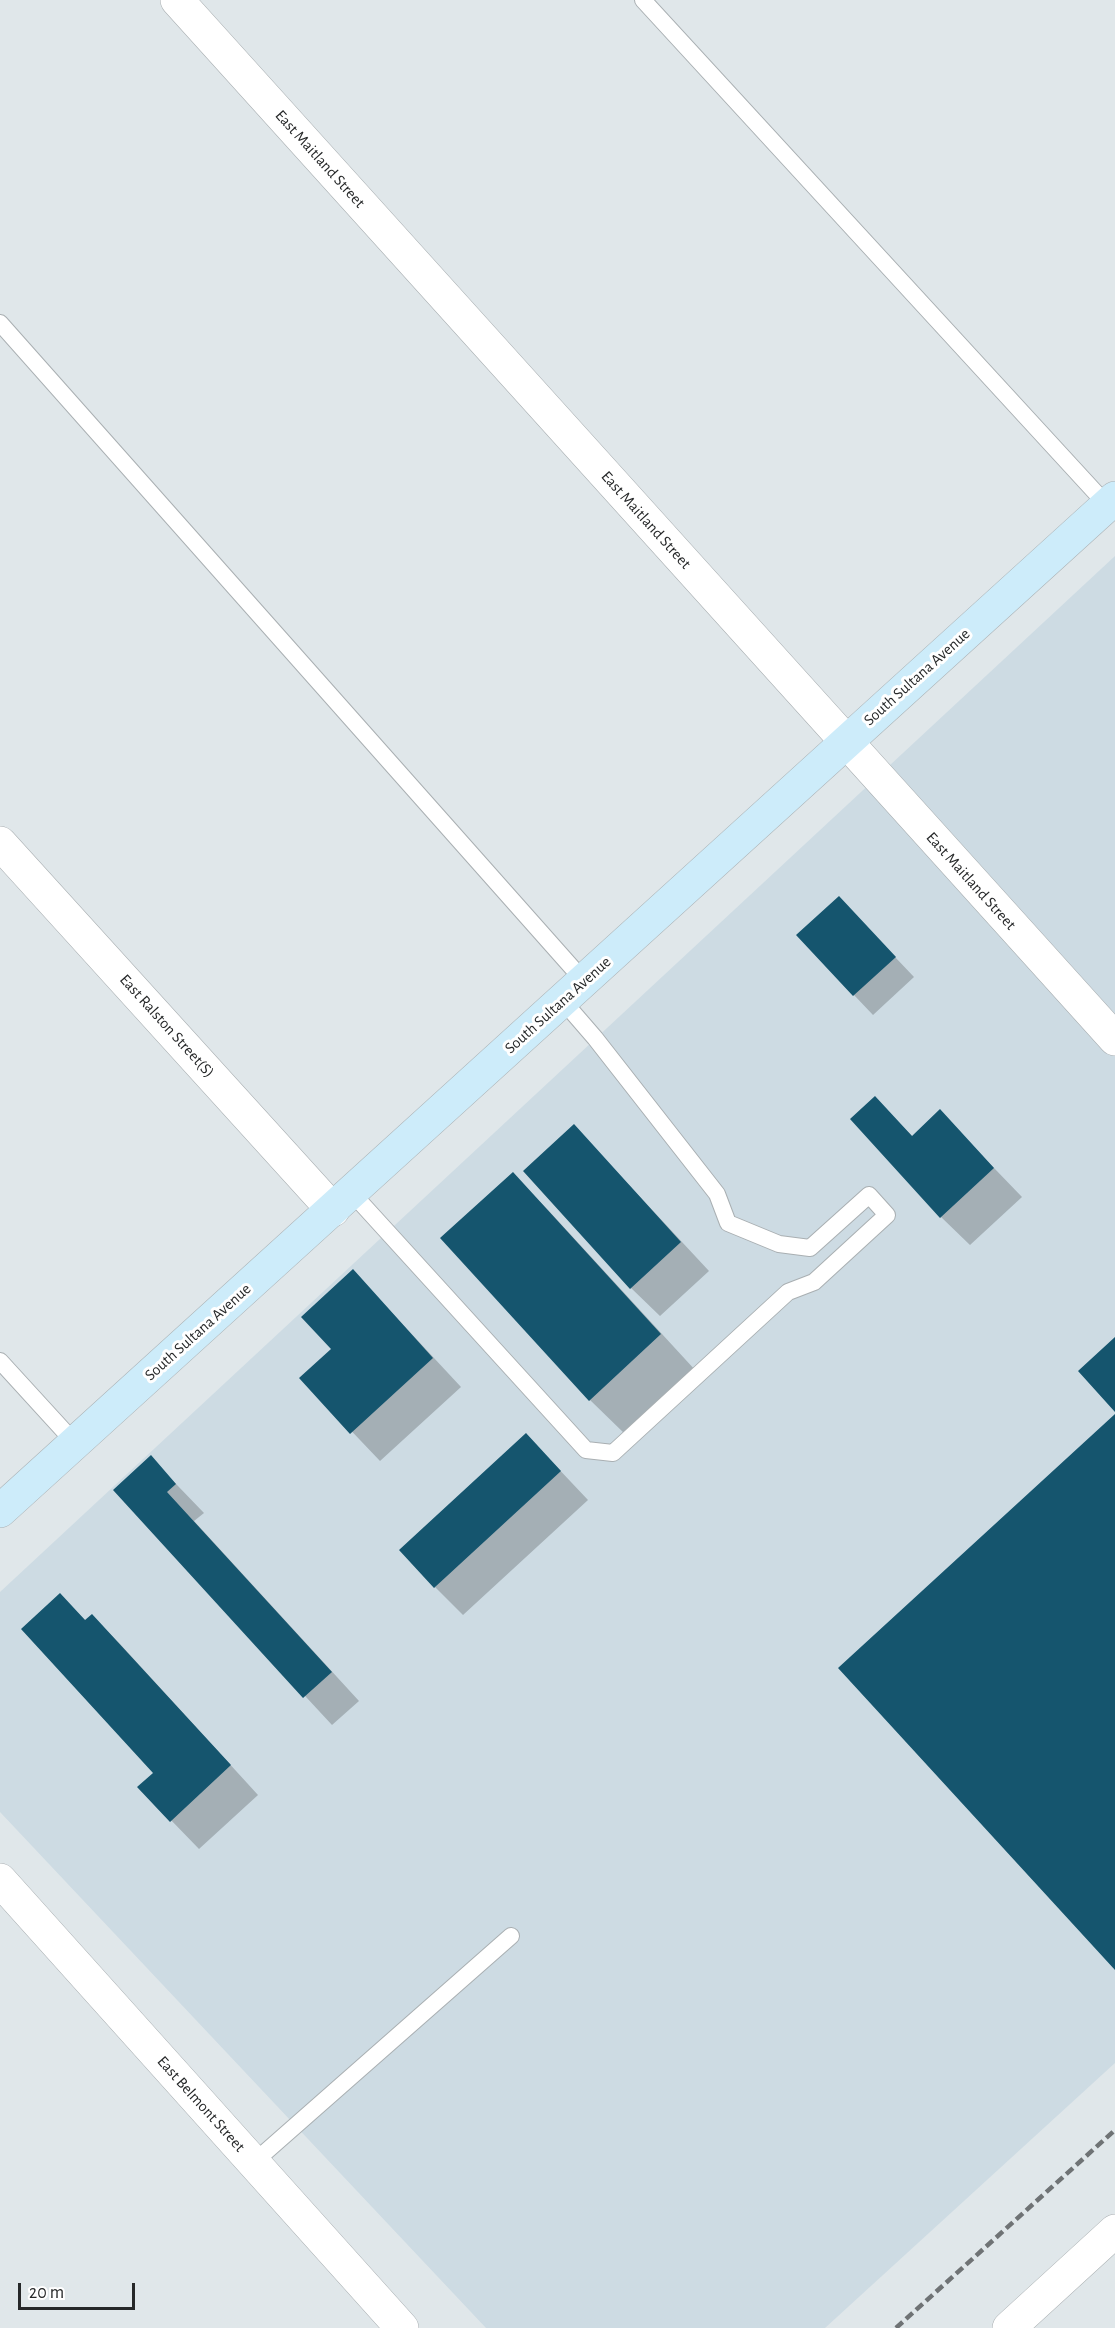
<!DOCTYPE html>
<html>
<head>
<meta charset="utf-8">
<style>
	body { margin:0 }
	#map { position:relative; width:1115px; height:2328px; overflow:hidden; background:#e0e7ea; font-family:"Alegreya Sans",sans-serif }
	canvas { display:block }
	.scale { position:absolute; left:18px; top:2283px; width:117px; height:27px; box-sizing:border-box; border:3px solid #262829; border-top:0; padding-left:8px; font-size:18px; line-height:21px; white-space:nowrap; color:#262829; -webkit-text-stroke:4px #fff; paint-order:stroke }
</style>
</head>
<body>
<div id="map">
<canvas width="1115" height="2328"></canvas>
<div class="scale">20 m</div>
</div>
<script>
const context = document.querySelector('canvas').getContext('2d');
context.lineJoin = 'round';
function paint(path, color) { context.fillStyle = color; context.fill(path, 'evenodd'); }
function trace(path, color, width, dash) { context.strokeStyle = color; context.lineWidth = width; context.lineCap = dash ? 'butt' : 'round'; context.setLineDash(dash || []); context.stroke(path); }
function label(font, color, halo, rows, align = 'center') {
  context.font = font + ' "Alegreya Sans",sans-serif'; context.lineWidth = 6; context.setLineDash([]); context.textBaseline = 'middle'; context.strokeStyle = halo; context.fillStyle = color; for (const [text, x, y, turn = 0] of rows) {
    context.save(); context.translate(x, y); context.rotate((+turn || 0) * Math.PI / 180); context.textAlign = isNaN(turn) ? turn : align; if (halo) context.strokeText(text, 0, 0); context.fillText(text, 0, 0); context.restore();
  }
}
paint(new Path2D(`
	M1115,556V2063L825,2328H486L0,1812V1592Z`), '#cddbe3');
paint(new Path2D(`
	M839,898L914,977L873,1015L854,995Z
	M875,1098L913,1137L940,1112L1022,1197L970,1245L941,1217Z
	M574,1126L709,1271L660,1316L631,1288Z
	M513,1174L548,1210L696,1371L626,1435L590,1400Z
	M353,1271L461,1387L380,1461L301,1378L333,1349Z
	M151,1458L204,1513L194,1521L359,1701L332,1725L115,1491Z
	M554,1464L588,1500L463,1615L435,1587Z
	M60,1595L86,1621L92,1616L120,1644L258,1795L199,1849L139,1787L155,1773Z`), '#0003');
paint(new Path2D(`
	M839,896L896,957L853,996L796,935Z
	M875,1096L912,1136L940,1109L994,1168L940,1218L850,1119Z
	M574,1124L681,1242L630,1289L523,1171Z
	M513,1172L661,1334L589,1401L440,1238Z
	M353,1269L433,1358L350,1434L299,1378L331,1349L301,1317Z
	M1115,1337V1412L1078,1371Z
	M1115,1414V1970L838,1668Z
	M526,1433L561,1471L434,1588L399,1550Z
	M151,1455L176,1484L167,1492L332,1672L303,1698L113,1490Z
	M60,1593L85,1620L92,1614L231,1765L170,1822L137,1787L153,1773L21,1629Z`), '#15556e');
const lane = new Path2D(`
	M643,0L1107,505
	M0,323L584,981
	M352,1193L586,1450L613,1453L788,1292L814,1282L887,1215L869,1195L810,1248L779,1244L728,1223L717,1194L595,1038L563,1001
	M0,1361L75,1443
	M253,2163L511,1936`);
const street = new Path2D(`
	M177,0L1115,1039
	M0,843L333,1210
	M0,1880L402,2328
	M1009,2328L1115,2231`);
const secondary = new Path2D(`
	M0,1511L1115,498`);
trace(lane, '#a9afb2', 18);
trace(street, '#a9afb2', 34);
trace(secondary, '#a9afb2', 34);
trace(lane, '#fff', 16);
trace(street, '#fff', 33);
trace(secondary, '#cdecfa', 33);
trace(new Path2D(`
	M896,2328L1115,2130`), '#6f7375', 4.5, [9, 4.5]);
label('16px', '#262829', '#fff', [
	["East Maitland Street",320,159,48],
	["East Maitland Street",646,520,48],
	["South Sultana Avenue",917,677,-42],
	["East Maitland Street",971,881,48],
	["South Sultana Avenue",558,1005,-42],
	["East Ralston Street(S)",167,1026,48],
	["South Sultana Avenue",198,1332,-42],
	["East Belmont Street",201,2104,48]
]);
</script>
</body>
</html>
